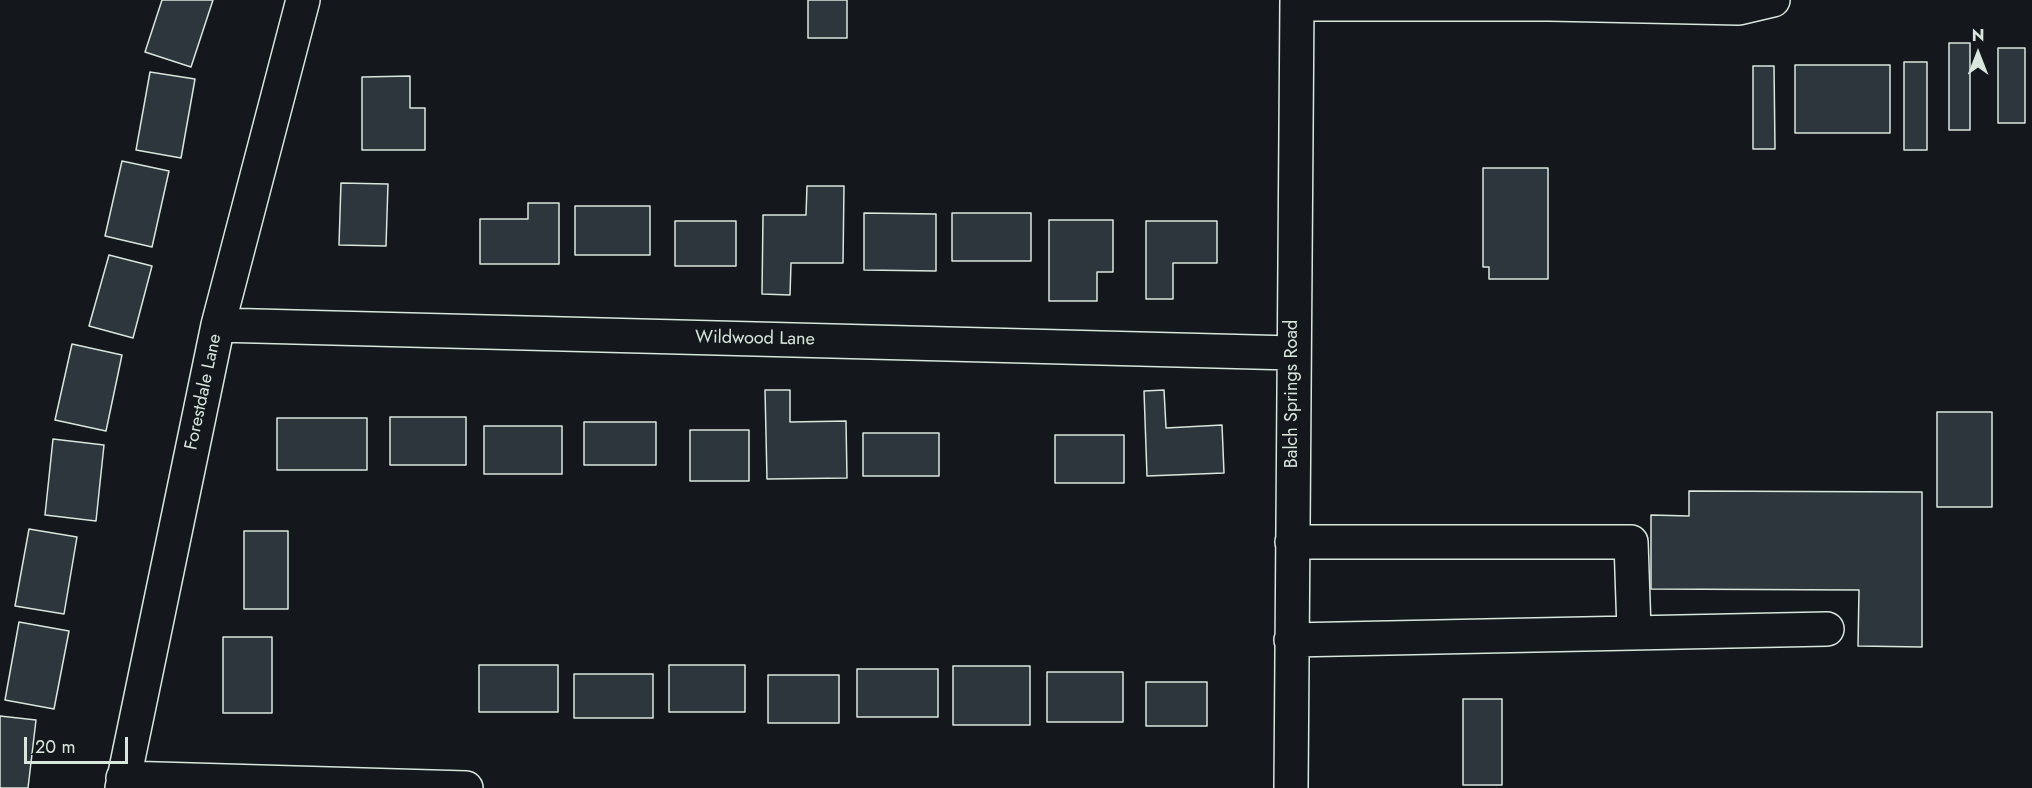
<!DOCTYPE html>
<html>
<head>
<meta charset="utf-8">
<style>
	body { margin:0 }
	#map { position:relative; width:2032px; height:788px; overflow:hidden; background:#14181c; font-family:Jost,sans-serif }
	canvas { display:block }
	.north { position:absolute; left:1948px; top:24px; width:60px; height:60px; -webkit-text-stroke:4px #14181c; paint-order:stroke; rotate:0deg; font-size:16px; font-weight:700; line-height:24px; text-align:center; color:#d8e6dc }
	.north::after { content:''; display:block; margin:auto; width:21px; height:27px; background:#d8e6dc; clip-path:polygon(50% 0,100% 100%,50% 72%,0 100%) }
	.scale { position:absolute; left:24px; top:737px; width:104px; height:27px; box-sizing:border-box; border:3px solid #d8e6dc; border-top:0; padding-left:8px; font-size:18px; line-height:21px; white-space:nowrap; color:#d8e6dc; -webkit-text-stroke:4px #14181c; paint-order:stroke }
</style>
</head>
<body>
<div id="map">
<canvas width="2032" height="788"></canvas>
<div class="north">N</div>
<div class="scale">20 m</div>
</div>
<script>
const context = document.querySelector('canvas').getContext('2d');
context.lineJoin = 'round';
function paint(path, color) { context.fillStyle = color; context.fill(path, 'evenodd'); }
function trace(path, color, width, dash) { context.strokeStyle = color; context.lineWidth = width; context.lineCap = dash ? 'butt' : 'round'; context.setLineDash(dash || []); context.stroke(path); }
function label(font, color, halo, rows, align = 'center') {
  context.font = font + ' Jost,sans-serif'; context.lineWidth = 4.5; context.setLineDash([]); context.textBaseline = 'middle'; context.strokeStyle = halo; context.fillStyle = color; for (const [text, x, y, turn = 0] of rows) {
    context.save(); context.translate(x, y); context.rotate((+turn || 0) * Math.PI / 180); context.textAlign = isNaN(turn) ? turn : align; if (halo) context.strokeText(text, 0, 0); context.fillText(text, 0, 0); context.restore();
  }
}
const building = new Path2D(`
	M162,0H213L191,67L145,52Z
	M808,0H847V38H808Z
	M1949,43H1970V130H1949Z
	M1998,48H2025V123H1998Z
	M1904,62H1927V150H1904Z
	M1795,65H1890V133H1795Z
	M1753,66H1774L1775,149H1753Z
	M150,72L195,79L181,158L136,150Z
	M410,76V108H425V150H362V77Z
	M122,161L169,171L152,247L105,236Z
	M1483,168H1548V279H1489V267H1483Z
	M341,183L388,184L386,246L339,245Z
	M807,186H844L843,263H791L790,295L762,294L763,215H806Z
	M528,203H559V264H480V219H528Z
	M575,206H650V255H575Z
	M864,213L936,214V271L864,270Z
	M952,213H1031V261H952Z
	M1049,220H1113V272H1097V301H1049Z
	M675,221H736V266H675Z
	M1146,221H1217V263H1173V299H1146Z
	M109,255L152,266L133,338L89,326Z
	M72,344L122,355L106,431L55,420Z
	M765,390H790V422L846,421L847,478L767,479Z
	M1164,390L1166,428L1222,425L1224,473L1147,476L1144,391Z
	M1937,412H1992V507H1937Z
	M390,417H466V465H390Z
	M277,418H367V470H277Z
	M584,422H656V465H584Z
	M484,426H562V474H484Z
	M690,430H749V481H690Z
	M863,433H939V476H863Z
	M1055,435H1124V483H1055Z
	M53,439L104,445L96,521L45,515Z
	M1689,491L1922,492V647L1858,646L1859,590L1651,589V515L1689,516Z
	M29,529L77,537L64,614L15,606Z
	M244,531H288V609H244Z
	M19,622L69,631L54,709L5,700Z
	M223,637H272V713H223Z
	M479,665H558V712H479Z
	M669,665H745V712H669Z
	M953,666H1030V725H953Z
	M857,669H938V717H857Z
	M1047,672H1123V722H1047Z
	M574,674H653V718H574Z
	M768,675H839V723H768Z
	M1146,682H1207V726H1146Z
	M1463,699H1502V785H1463Z
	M0,716L36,720L28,788H0Z`);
paint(building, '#2c363c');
trace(building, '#d8e6dc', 1.5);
const minor = new Path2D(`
	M1297,4H1549L1739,8L1773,0
	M218,325L1293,353
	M1292,542H1631L1634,631
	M1291,640L1827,629
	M123,778L466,788
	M122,788L218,325L303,0
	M1291,788L1297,0`);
trace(minor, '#d8e6dc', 36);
trace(minor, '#14181c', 33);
label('18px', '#d8e6dc', '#14181c', [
	["Wildwood Lane",755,339,1],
	["Forestdale Lane",204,392,-78],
	["Balch Springs Road",1293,394,-90]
]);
</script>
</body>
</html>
